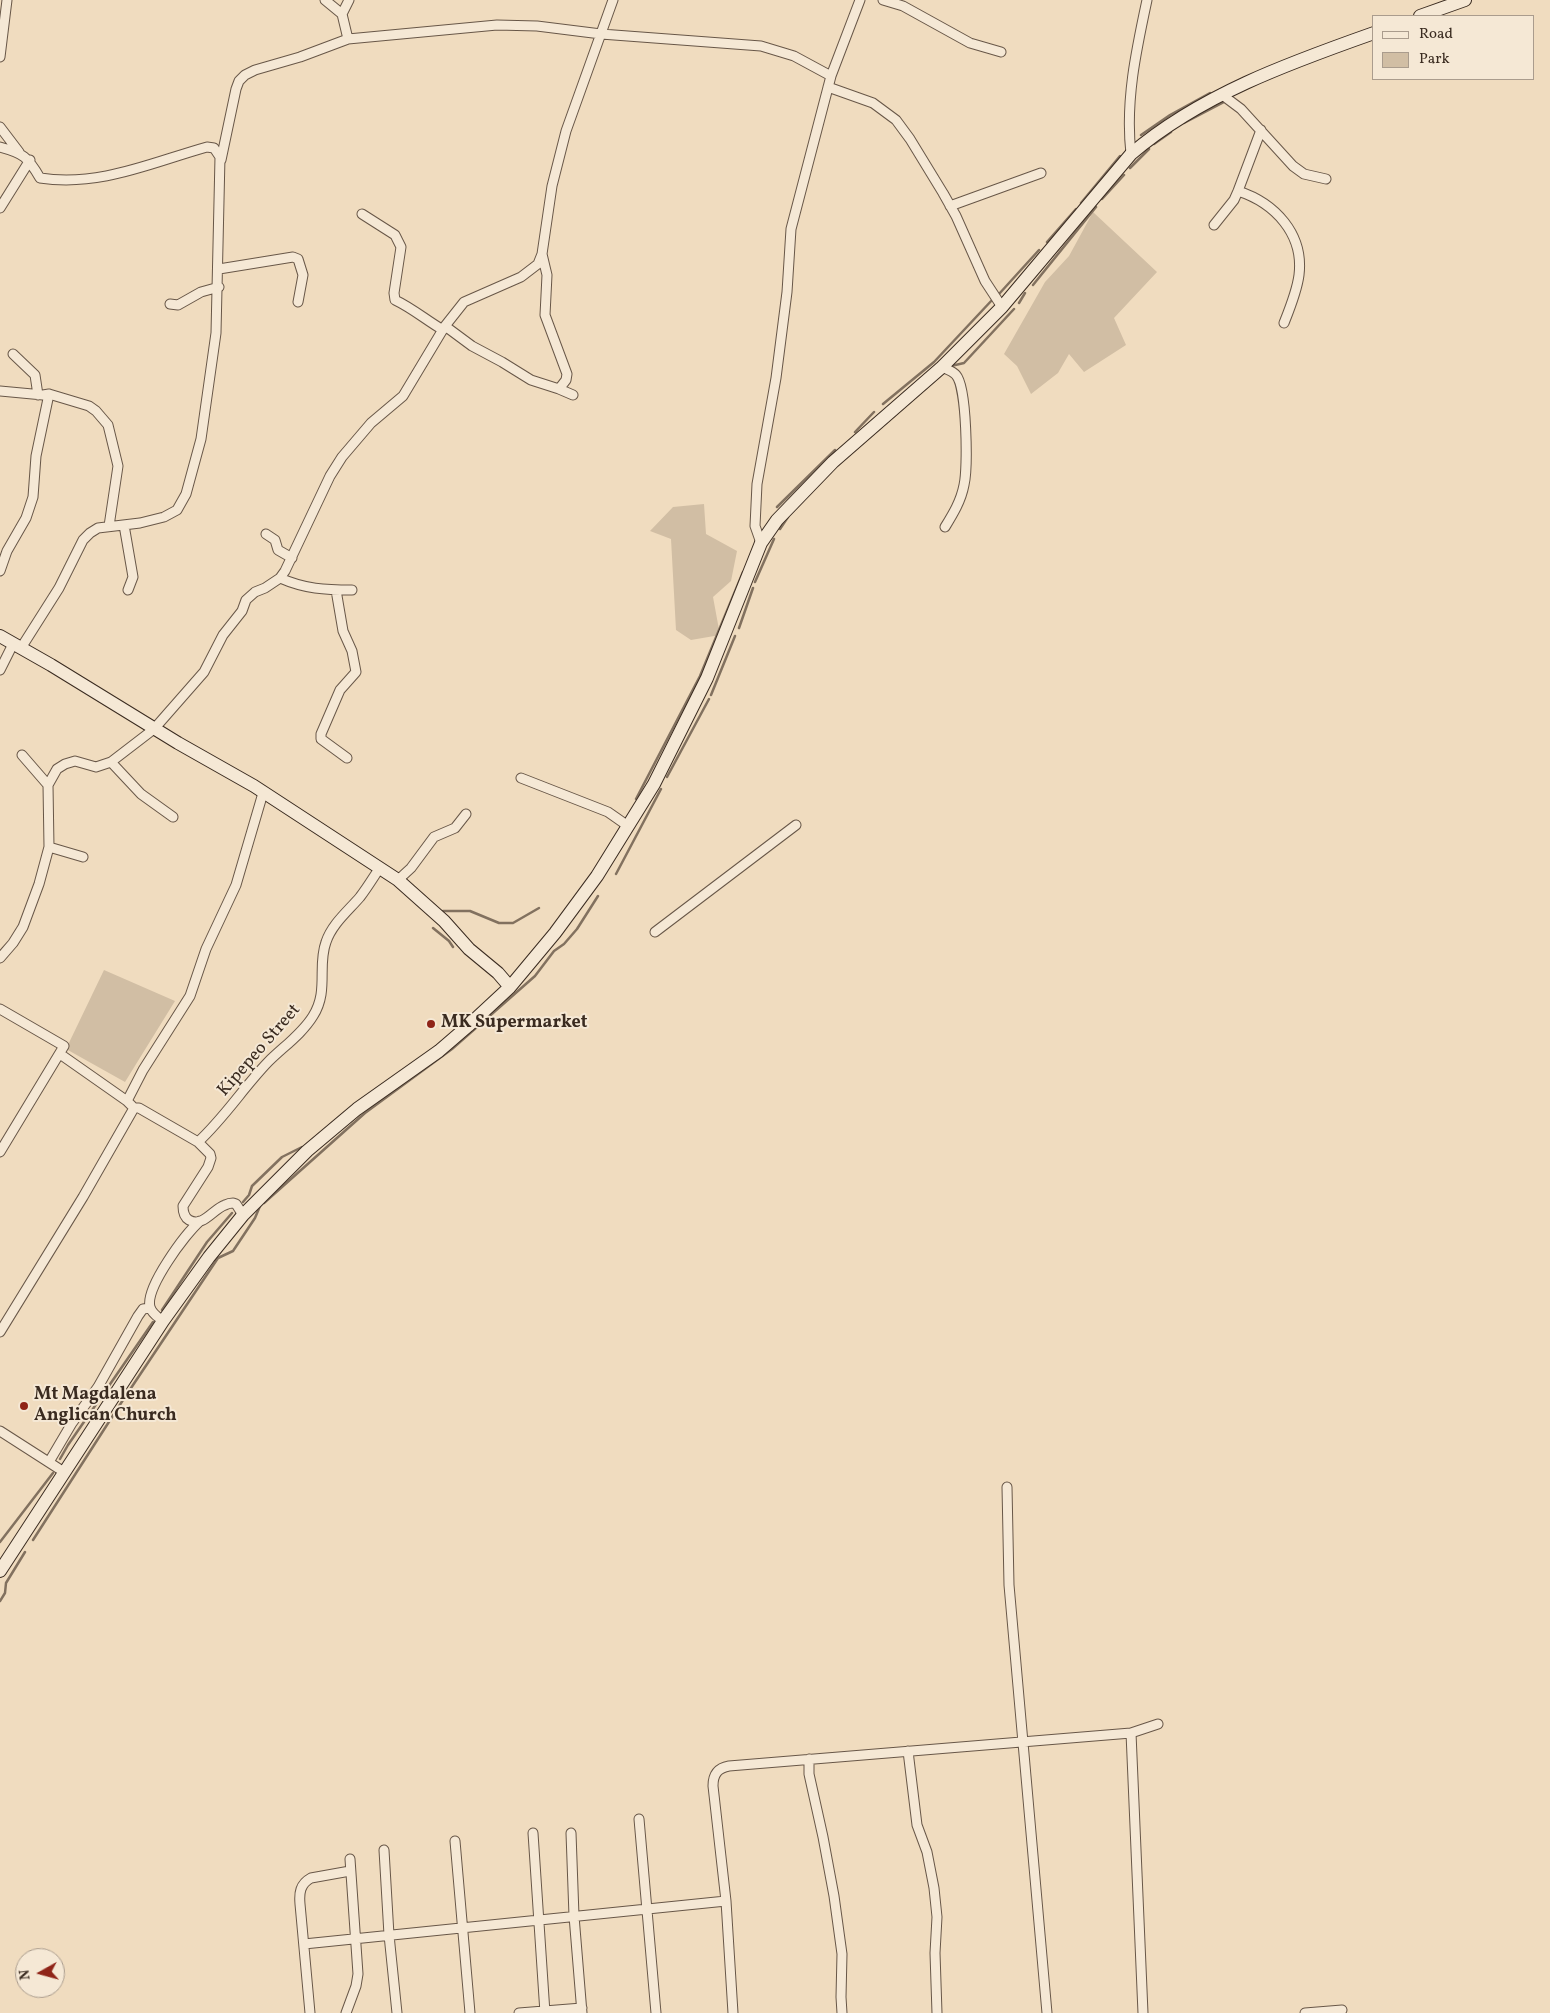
<!DOCTYPE html>
<html>
<head>
<meta charset="utf-8">
<style>
	body { margin:0 }
	#map { position:relative; width:1550px; height:2013px; overflow:hidden; background:#f0dcbf; font-family:Vollkorn,serif }
	canvas { display:block }
	.legend { position:absolute; left:1372px; top:15px; width:162px; height:65px; box-sizing:border-box; background:#f5e8d5; border:1px solid #aa9c8d; margin:0; padding:6px 9px; list-style:none; font-size:15px; color:#3a2b20 }
	.legend li { display:flex; align-items:center; gap:10px; height:25px }
	.legend b { width:25px; border:1px solid #aa9c8d }
	.north { position:absolute; left:15px; top:1948px; width:50px; height:50px; box-sizing:border-box; background:#f5e8d5; border:1px solid #aa9c8d; border-radius:50%; rotate:263deg; font-size:14px; font-weight:700; line-height:20px; text-align:center; color:#3a2b20 }
	.north::after { content:''; display:block; margin:auto; width:18px; height:22px; background:#8f2418; clip-path:polygon(50% 0,100% 100%,50% 72%,0 100%) }
</style>
</head>
<body>
<div id="map">
<canvas width="1550" height="2013"></canvas>
<ul class="legend">
<li><b style="height:6px;background:#f5e8d5"></b>Road</li>
<li><b style="height:14px;background:#d1bea4"></b>Park</li>
</ul>
<div class="north">N</div>
</div>
<script>
const context = document.querySelector('canvas').getContext('2d');
context.lineJoin = 'round';
function paint(path, color) { context.fillStyle = color; context.fill(path, 'evenodd'); }
function trace(path, color, width, dash) { context.strokeStyle = color; context.lineWidth = width; context.lineCap = dash ? 'butt' : 'round'; context.setLineDash(dash || []); context.stroke(path); }
function label(font, color, halo, rows, align = 'center') {
  context.font = font + ' Vollkorn,serif'; context.lineWidth = 4; context.setLineDash([]); context.textBaseline = 'middle'; context.strokeStyle = halo; context.fillStyle = color; for (const [text, x, y, turn = 0] of rows) {
    context.save(); context.translate(x, y); context.rotate((+turn || 0) * Math.PI / 180); context.textAlign = isNaN(turn) ? turn : align; if (halo) context.strokeText(text, 0, 0); context.fillText(text, 0, 0); context.restore();
  }
}
paint(new Path2D(`
	M1093,212L1157,272L1114,318L1126,345L1084,372L1069,354L1058,373L1031,394L1017,366L1004,354L1045,282L1069,256Z
	M704,504L706,534L737,551L731,581L713,597L720,635L691,640L676,630L671,539L650,531L673,507Z
	M104,970L175,1001L125,1082L66,1049Z`), '#d1bea4');
trace(new Path2D(`
	M1184,123L1226,101
	M1141,135L1170,115L1210,93
	M1154,144L1171,132
	M1130,168L1149,149
	M1102,199L1124,175
	M1081,203L1120,156
	M1047,242L1076,209
	M1033,285L1096,207
	M999,294L1039,250
	M1019,303L1025,293
	M951,366L964,363L1014,309
	M883,404L934,362L993,299
	M855,432L874,412
	M777,507L835,450
	M780,529L788,517
	M755,582L774,539
	M739,628L753,588
	M711,695L735,636
	M667,777L709,699
	M636,799L700,676L743,572
	M616,874L661,789
	M443,911H470L499,923H513L539,908
	M433,928L449,941L453,947
	M243,1202L249,1195L252,1186L282,1157L302,1147
	M264,1203L365,1113L452,1049L535,976L554,951L564,944L577,929L598,896
	M162,1310L207,1242L232,1213
	M60,1459L68,1445L153,1322
	M33,1540L123,1400L218,1258L233,1251L255,1218L260,1206
	M0,1542L53,1473
	M0,1601L5,1593L6,1583L25,1552`), '#82715f', 2.5);
const street = new Path2D(`
	M325,0L342,14
	M883,0L903,6L970,43L1001,52
	M348,39L342,14L349,0
	M0,57L7,0
	M828,87L873,103L896,120L910,139L943,193L956,216L985,281L1002,307
	M1221,94L1241,109L1293,166L1304,174L1326,179
	M0,127L19,152
	M0,147C23,153 28,157 40,178C100,187 150,163 207,147L214,148L220,157L216,333L201,439L186,494L177,510L164,517L140,523L98,528L90,533L83,540L59,588L21,648
	M1131,154C1125,102 1136,51 1147,0
	M221,160L236,89L239,81L245,75L255,70L300,57L348,39L497,25L537,26L601,34L761,46L794,56L831,76
	M1238,191C1275,203 1304,234 1299,275C1297,291 1290,308 1284,323
	M950,206L1041,173
	M0,208L30,160
	M362,214L395,235L401,247L394,293L395,300C412,308 426,320 443,330
	M1214,225L1234,200L1238,191L1261,130
	M542,254L547,275L545,315L567,374L566,380L559,389
	M219,269L293,257L298,259L303,275L298,302
	M170,304L178,305L201,292L219,287
	M445,326L472,346L502,362L531,380L559,389L573,395
	M13,354L35,375L38,395
	M942,367C946,369 953,371 956,375C967,387 968,468 964,485C961,501 953,514 945,527
	M0,391L43,395L49,394L89,406L96,411L108,425L118,466L109,526
	M124,525L133,577L128,590
	M266,534L275,540L278,550L292,558
	M761,543L755,526L757,484L776,378L787,292L791,229L831,76L860,0
	M0,571L7,551L26,518L33,497L36,456L49,394
	M280,578C305,589 325,590 352,590
	M336,590L343,631L352,651L356,672L340,690L321,734V739L347,758
	M0,670L13,644
	M22,755L48,785
	M111,762L141,794L173,817
	M521,778L608,812L628,826
	M49,847L83,857
	M398,880L411,868L434,837L455,828L466,814
	M655,932L796,825
	M0,958L13,943L23,927L39,884L49,847L48,785L57,769L65,764L75,761L96,767L111,762L154,729L204,672L223,635L242,611L246,600L255,592L265,588L280,578L285,571L330,476L342,457L371,423L403,396L445,326L464,302L521,277L538,264L542,254L552,186L566,131L613,0
	M0,1009L64,1046L0,1152
	M60,1054L127,1101L134,1108H139L198,1142L210,1154L211,1158L208,1167L183,1206C183,1211 184,1217 189,1220C203,1228 213,1209 225,1205C227,1204 230,1203 233,1203L236,1204L243,1215
	M127,1101L143,1070L190,996L206,949L236,885L263,793
	M198,1142C225,1117 243,1088 268,1062C283,1047 302,1034 313,1016C329,991 317,966 326,942C332,924 348,911 360,897C367,888 373,878 379,869
	M163,1321C158,1317 152,1314 150,1307C145,1288 185,1234 200,1221
	M0,1332L83,1197L134,1108
	M0,1431L64,1472
	M49,1462L72,1423L98,1387L138,1316L143,1309L150,1308
	M1007,1487L1009,1585L1047,2013
	M1131,1733L1143,2013
	M908,1751L917,1825L927,1852L934,1888L937,1917L935,1953L937,2013
	M809,1759V1774L823,1837L834,1896L842,1954L841,1997L842,2013
	M639,1819L656,2013
	M533,1833L545,2013
	M571,1833L574,1916L582,2013
	M455,1841L470,2013
	M384,1850L389,1935L397,2013
	M304,1944L726,1901
	M310,2013L300,1904C299,1893 300,1884 311,1878L350,1871
	M346,2013L356,1986L358,1974L350,1859
	M519,2013L582,2008
	M733,2013L726,1901L713,1786C713,1774 718,1768 729,1766L1131,1733L1158,1724
	M1305,2013L1342,2010`);
const secondary = new Path2D(`
	M1420,16L1465,0
	M0,636L51,665L178,743L254,786L398,880L444,921L469,949L498,973L510,987
	M0,1571L163,1321L209,1257L243,1215L307,1151L357,1109L439,1051L468,1026L510,987L555,933L597,876L654,784L707,678L761,543L777,520L833,462L942,367L1002,307L1131,154C1200,95 1289,63 1374,33`);
trace(street, '#685748', 11);
trace(secondary, '#3a2b20', 14);
trace(street, '#f5e8d5', 9);
trace(secondary, '#f5e8d5', 12);
for (const [x, y, r, color] of [
	[431,1024,5,"#8f2418"],
	[24,1406,5,"#8f2418"]
]) { const dot = new Path2D(); dot.arc(x, y, r, 0, 2 * Math.PI); context.fillStyle = color; context.fill(dot); trace(dot, '#f5e8d5', 2); }
label('bold 18px', '#3a2b20', '#f5e8d5', [
	["MK Supermarket",441,1024],
	["Mt Magdalena",34,1396],
	["Anglican Church",34,1417]
], 'left');
label('18px', '#3a2b20', '#f5e8d5', [
	["Kipepeo Street",260,1051,-49]
]);
</script>
</body>
</html>
